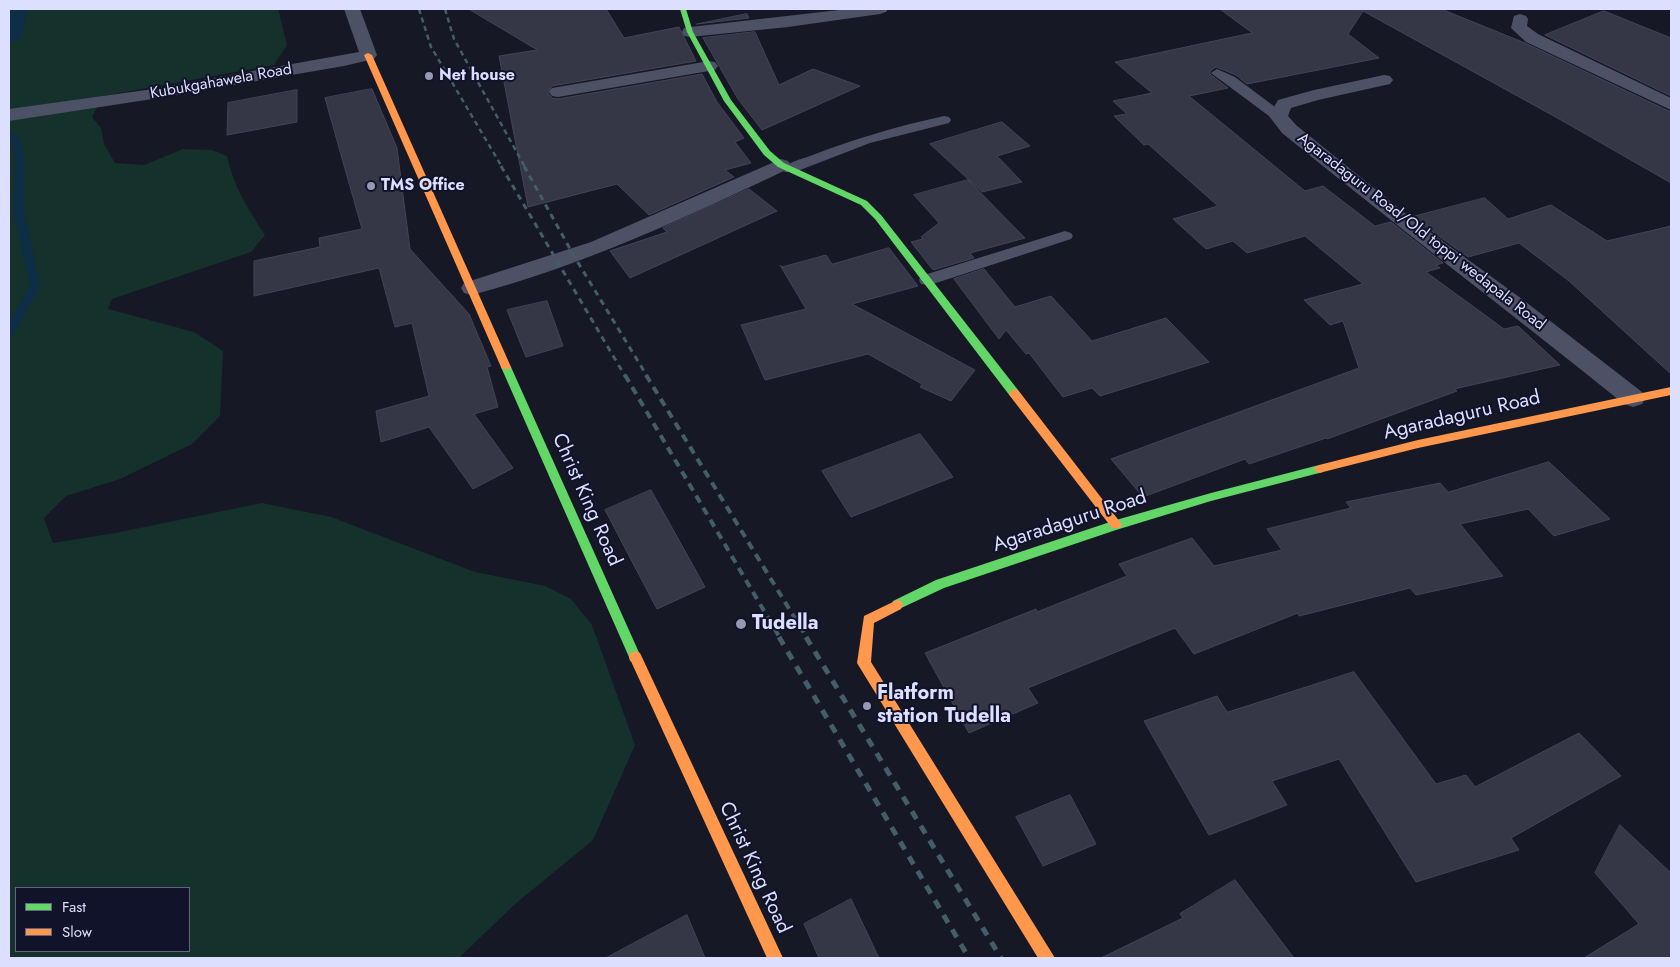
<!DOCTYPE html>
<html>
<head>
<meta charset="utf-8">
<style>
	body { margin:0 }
	#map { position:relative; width:1680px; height:967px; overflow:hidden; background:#171825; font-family:Jost,sans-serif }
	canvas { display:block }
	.frame { position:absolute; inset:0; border:10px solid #dcdffe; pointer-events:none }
	.legend { position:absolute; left:15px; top:887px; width:175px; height:65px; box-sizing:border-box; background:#11132b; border:1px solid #62657f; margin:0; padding:6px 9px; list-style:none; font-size:15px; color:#dcdffe }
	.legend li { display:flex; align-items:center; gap:10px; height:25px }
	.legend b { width:25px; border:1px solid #62657f }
</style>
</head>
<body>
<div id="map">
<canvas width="1680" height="967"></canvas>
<div class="frame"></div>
<ul class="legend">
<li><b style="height:6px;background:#63d668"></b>Fast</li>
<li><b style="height:6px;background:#ff974d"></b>Slow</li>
</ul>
</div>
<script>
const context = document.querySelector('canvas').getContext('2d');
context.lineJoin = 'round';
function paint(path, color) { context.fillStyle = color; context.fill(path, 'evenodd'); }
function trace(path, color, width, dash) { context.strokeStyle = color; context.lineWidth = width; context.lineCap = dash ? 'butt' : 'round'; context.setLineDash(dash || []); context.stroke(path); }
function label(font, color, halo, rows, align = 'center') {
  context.font = font + ' Jost,sans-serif'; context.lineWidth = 4; context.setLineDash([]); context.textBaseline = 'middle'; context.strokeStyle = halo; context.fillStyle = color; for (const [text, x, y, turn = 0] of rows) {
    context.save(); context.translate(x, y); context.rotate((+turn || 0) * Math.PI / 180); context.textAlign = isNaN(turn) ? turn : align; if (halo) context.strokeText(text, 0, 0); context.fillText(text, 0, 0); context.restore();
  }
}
paint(new Path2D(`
	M9,9H278L287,45L274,65L103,96L92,117L101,128L104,144L115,163L144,165L183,149L212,150L227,156C233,185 249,211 265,235L251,252L112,299L108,309L194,332L223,351L220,416L192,444L120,479L66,496L44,518L53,543L115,533L262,503L331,517L475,572L545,586L571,599L592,625L635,745L593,840L514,905L459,958H9ZM16,888H189V951H16Z`), '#14312b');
paint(new Path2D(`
	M9,131L20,138L24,157V212L40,286L13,335L9,336V323L30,286L14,212L16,157L12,139L9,137Z`), '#0d2e46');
paint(new Path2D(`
	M9,9H27L22,35L18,40L9,43Z`), '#0d2e46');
const building = new Path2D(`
	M469,9H606L624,38L679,27L696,61L552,86L548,93L552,98L558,99L702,74L717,102L744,138L735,142L751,163L725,170L734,177L649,215L617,184L528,207L499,56L537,50Z
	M1220,9H1441L1525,43L1671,112V183L1561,120L1363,11L1348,34L1379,58L1247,84L1236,75L1216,67L1210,71V74L1228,88L1189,96L1305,191L1323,186L1375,226L1391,222L1443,263L1436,265L1440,268L1426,272L1504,329L1518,326L1560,365L1454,389L1457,391L1327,439L1326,438L1249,464L1245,459L1143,497L1111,459L1359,368L1343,321L1330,325L1304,300L1363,284L1305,236L1247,253L1233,241L1206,249L1173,219L1218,206L1148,144L1144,145L1114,116L1127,114L1113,101L1152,93L1115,62L1252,33Z
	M1604,11L1671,38V96L1545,35Z
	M747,14L749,18L697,24Z
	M755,32L779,85L813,69L860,86L762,130L738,99L703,38Z
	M372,89L397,148L410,249L469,314L491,366L487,367L498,407L474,414L513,468L473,489L429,427L381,442L376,411L429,396L412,323L395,327L379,268L254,296V261L320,247L319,238L362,229L325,98Z
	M297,90V122L227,135L228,103Z
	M1002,122L1030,146L997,156L1022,182L982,192L930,144Z
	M968,180L1025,238L970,253L974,258L933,270L911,242L923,239L921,237L939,223L914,195Z
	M749,189L777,211L630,278L610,251L667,232L663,228Z
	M1485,198L1508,219L1551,205L1607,241L1671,226V374L1569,281L1519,243L1468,257L1412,217Z
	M889,248L918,286L852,304L975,370L951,401L920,387L922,384L868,354L765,380L741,325L806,309L780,265L782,267L826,255L832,264Z
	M984,269L1015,307L1051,296L1092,341L1166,318L1209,362L1100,396L1092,388L1063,397L1029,353L1026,354L1006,330L999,339L954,279Z
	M547,301L563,346L526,357L507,310Z
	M920,434L953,477L851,517L822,471Z
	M1549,462L1610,519L1554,536L1528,509L1460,524L1503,576L1416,595L1410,588L1299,616L1298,613L1194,654L1175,628L1028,688L1038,703L969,733L925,653L1036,609L1037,612L1127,576L1119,564L1192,538L1214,566L1282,550L1267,529L1351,508L1346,502L1440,483L1448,492Z
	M651,490L705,587L657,609L605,510Z
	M1354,672L1436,784L1466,775L1475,787L1579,733L1621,776L1511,838L1519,850L1416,882L1339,759L1272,781L1287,805L1209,835L1144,721L1217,696L1227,712Z
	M1070,795L1096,844L1043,866L1016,817Z
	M1620,825L1671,873V958H1584L1639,924L1595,873Z
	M1235,880L1294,958H1101L1183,918L1180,914Z
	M851,899L879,958H819L804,924Z
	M687,915L705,958H606Z`);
paint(building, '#363746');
trace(building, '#424358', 1);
paint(new Path2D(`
	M1217,69L1235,77L1283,113L1285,116L1283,119H1273L1211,73Z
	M944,116L949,117L951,120L949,123L870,143L795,172H785L783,169C788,162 802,159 810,156C854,139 898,126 944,116Z
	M1065,231L1071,233L1073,236L1071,239L933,284L927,285L921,284L919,280L921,276Z`), '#4d5165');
paint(new Path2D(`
	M344,9H360L377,55L374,59L344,66L146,100L9,121V109L146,90L359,52Z
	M848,9H888L886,12L880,14L788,27L690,37L684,36L682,32L684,28L690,27Z
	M1520,14L1526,16L1528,19L1527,26L1538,34L1671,98V110L1526,42L1511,28L1514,16Z
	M709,61L715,62L718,66L715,70L558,97L552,96L549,92L552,88L558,87Z
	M1384,75L1390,76L1393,80L1390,84L1318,100L1291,108L1288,116L1296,125L1411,218L1522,299L1642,392L1646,398L1642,404L1633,407L1624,404C1511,313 1395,225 1282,133L1269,116L1278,100L1314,90Z
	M781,159L788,161L791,165L788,169C685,218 582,266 472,295L464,293L461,288L464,283L591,242Z`), '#4d5165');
paint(new Path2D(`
	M680,9H686L693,32L731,100L770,151L784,163L867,201L881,215L1018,390L1019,393L1018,396H1010L875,219L861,205L778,167L764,155L724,101L687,32Z
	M506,363L511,367L641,657L640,661L635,663L630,661L629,657L501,367Z
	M1319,465L1323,466L1325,469L1323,472L1211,501L1116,530L944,588L897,610L893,609L891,605L893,601L936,580L1116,520L1211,493Z`), '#63d668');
paint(new Path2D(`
	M368,53L372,55L511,367L510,369H502L501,367L364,55Z
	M1671,387V395L1418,448L1319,473L1313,469L1319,465L1418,440Z
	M1014,389L1018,390L1120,522L1122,525L1120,528H1112L1010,396L1009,393Z
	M897,600L901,601L903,605L901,609L874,623L871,662L1055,958H1038L857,663L864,616Z
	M635,651L640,653L783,958H767L629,657L630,653Z`), '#ff974d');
trace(new Path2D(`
	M419,9L431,47L502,167
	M445,9L454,39L525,167`), '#425e67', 2.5, [5, 4]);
trace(new Path2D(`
	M501,166L625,376
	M524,166L574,256L647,376`), '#425e67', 3, [6, 5]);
trace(new Path2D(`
	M625,375L780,638
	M646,375L807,638`), '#425e67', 4, [8, 6]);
trace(new Path2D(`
	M779,637L969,958
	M806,637L1001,958`), '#425e67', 5, [9, 8]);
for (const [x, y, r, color] of [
	[429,76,5,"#9799b2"],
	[371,186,5,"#9799b2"],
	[741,624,6,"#9799b2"],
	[867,706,5,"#9799b2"]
]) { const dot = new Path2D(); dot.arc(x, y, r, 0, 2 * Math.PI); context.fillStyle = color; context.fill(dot); trace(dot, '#11132b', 2); }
label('bold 16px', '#dcdffe', '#11132b', [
	["Net house",439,76],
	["TMS Office",381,186]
], 'left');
label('16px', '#dcdffe', '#11132b', [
	["Kubukgahawela Road",221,82,-10],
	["Agaradaguru Road/Old toppi wedapala Road",1421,232,38]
]);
label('20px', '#dcdffe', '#11132b', [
	["Agaradaguru Road",1462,416,-13],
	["Christ King Road",586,500,66],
	["Agaradaguru Road",1070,522,-18],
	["Christ King Road",754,868,65]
]);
label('bold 20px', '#dcdffe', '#11132b', [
	["Tudella",752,624],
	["Flatform",877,694],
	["station Tudella",877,717]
], 'left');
</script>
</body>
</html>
